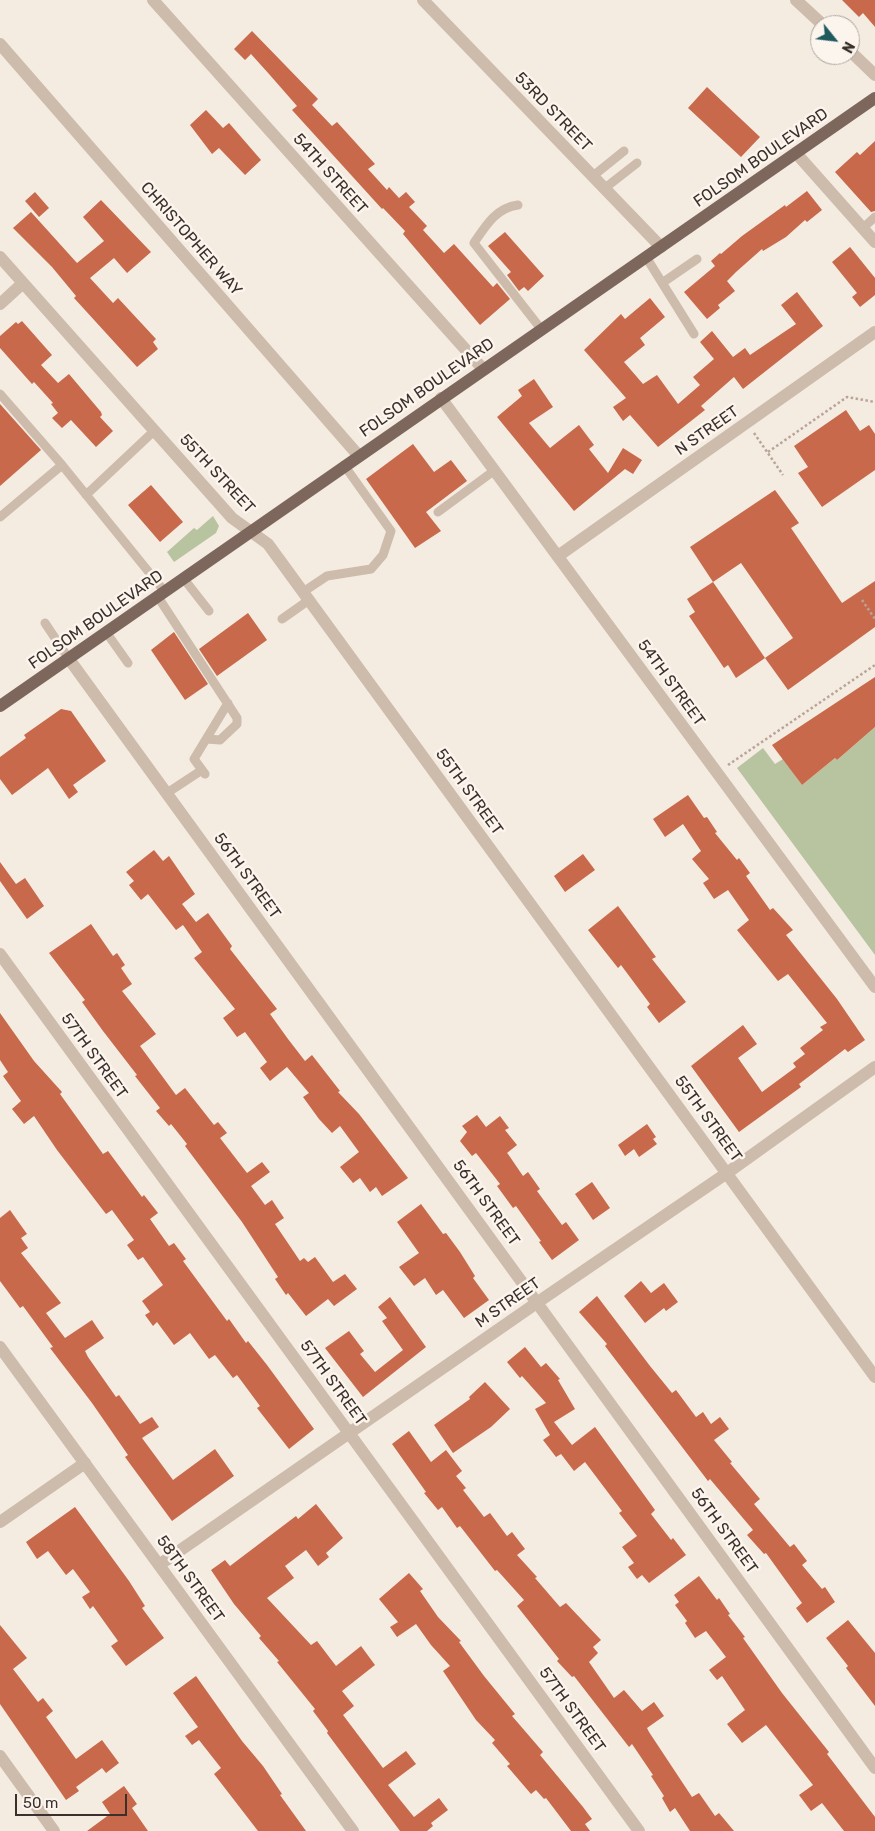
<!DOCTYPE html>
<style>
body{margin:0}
#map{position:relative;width:875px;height:1831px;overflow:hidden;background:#f4ebe1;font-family:Rubik,sans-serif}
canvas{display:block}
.north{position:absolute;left:810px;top:15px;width:50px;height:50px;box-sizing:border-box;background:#fbf5ee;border:1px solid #aea6a0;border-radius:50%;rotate:119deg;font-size:14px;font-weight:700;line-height:20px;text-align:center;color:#3b302b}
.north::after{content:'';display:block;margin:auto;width:18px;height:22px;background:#1f5a5e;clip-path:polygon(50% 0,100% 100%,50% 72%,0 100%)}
.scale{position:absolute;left:15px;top:1794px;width:112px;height:22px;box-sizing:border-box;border:2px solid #3b302b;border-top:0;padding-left:6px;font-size:15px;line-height:18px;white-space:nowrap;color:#3b302b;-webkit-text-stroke:4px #fbf5ee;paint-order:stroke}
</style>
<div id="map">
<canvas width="875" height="1831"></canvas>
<div class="north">N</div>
<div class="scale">50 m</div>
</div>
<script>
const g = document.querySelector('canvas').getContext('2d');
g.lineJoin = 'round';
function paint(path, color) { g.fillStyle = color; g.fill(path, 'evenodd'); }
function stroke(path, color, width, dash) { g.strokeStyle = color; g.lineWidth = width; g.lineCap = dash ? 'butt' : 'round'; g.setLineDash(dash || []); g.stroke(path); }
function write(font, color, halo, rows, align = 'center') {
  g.font = font + ' Rubik,sans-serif'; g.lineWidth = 5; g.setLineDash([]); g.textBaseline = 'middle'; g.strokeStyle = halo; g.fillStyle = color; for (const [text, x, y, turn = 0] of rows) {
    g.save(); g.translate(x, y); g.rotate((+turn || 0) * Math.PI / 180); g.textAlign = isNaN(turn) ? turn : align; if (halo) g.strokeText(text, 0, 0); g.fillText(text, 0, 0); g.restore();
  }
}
const green = new Path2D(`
 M213 516 219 526 216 533 174 562 167 552 194 528 197 530Z
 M875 727V955L737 768 763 748 775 764 783 759 802 785 835 758 837 760Z`);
const building = new Path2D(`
 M842 0H875V27L863 13 859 17Z
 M252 31 318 99 312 105 332 126 337 122 375 164 368 169 387 190 389 187 399 198 406 192 415 202 409 207 427 226 423 230 444 253 454 244 493 287 497 283 510 299 480 325 403 234 405 231 383 208 382 209 292 110 297 106 269 74 251 54 245 60 234 49Z
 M707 87 760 137 741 157 688 108Z
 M206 110 223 128 229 123 261 160 245 175 219 148 212 154 190 125Z
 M875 141V211L871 212 835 172 857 152 860 155Z
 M807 191 822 210 807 222 805 220 786 237 763 251 762 249 736 272 727 281 735 291 718 305 720 308 707 319 684 292 715 266 711 261 720 253 721 254 742 236 785 205 786 207Z
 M35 192 49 208 39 217 25 201Z
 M101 200 151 252 127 273 114 258 90 278 113 303 118 298 156 339 153 342 158 349 137 367 74 298 76 296 52 267 13 228 31 212 77 263 104 241 83 217Z
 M505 232 544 276 528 291 524 287 519 291 507 275 511 272 488 246Z
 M850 247 875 278V295L860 307 852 297 857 293 832 262Z
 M797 292 823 326 743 389 734 377 701 406 705 410 658 447 630 415 623 421 613 407 626 398 584 350 621 314 625 319 650 298 665 317 640 338 645 345 624 362 643 384 657 375 678 404 700 385 693 377 714 359 700 342 712 331 733 357 745 348 750 355 796 324 781 305Z
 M22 321 52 355 41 365 58 383 69 374 101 412 102 415 100 417 113 431 96 447 71 420 62 428 52 418 58 413 51 404 53 403 34 382 32 384 0 348V336L16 322 18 324Z
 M534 379 553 407 529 423 550 448 579 425 594 445 589 449 608 473 623 448 642 460 633 474 625 469 574 511 497 417 522 396 518 390Z
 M0 404 41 450 0 486Z
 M846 410 860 431 869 425 875 434V470L822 507 798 473 808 467 794 446Z
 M413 444 434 472 451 460 467 481 426 512 441 531 415 548 366 479Z
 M151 485 183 522 160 542 128 505Z
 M775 490 799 523 791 528 842 603 875 581V627L788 690 765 658 736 678 728 665 724 668 689 616 695 612 687 599 713 582 690 547ZM741 563 793 638 765 658 713 582Z
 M248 613 267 640 217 676 199 649Z
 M174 632 208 684 185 700 151 650Z
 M875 677V727L837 760 835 758 802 785 772 745Z
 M61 709 71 711 106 761 73 785 78 792 69 799 48 768 12 795 0 779V757L26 738 24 735Z
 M688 795 704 818 707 817 717 832 715 833 737 860 739 858 750 873 746 876 770 910 773 908 793 930 786 935 837 999 865 1040 848 1052 845 1049 799 1084 801 1087 739 1132 691 1066 743 1025 757 1044 738 1058 762 1092 796 1067 793 1063 805 1054 800 1048 823 1030 820 1027 827 1023 788 974 778 981 737 930 749 920 728 890 714 899 703 883 709 879 692 859 701 851 683 824 665 837 653 819Z
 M154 850 163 861 169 856 195 894 182 904 196 922 208 913 232 946 230 949 277 1009 270 1014 288 1039 305 1061 312 1055 340 1091 338 1092 359 1114 408 1178 382 1196 376 1187 370 1192 360 1178 353 1183 340 1167 359 1152 340 1126 332 1133 319 1119 303 1097 309 1093 287 1067 270 1081 260 1068 267 1062 245 1032 237 1037 223 1018 235 1009 194 958 202 952 183 925 176 930 148 894 141 900 129 885 134 881 126 872Z
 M583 854 595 870 565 892 554 876Z
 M0 862 16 884 25 878 44 906 27 919 0 881Z
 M618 906 656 957 652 959 686 1002 659 1023 647 1007 650 1004 621 965 618 968 588 930Z
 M91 924 113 956 117 953 125 965 121 968 132 984 122 991 156 1034 140 1046 176 1095 185 1088 214 1125 218 1122 227 1133 220 1138 247 1173 262 1162 270 1172 251 1186 265 1205 272 1200 284 1218 275 1224 300 1261 304 1258 308 1262 315 1257 333 1282 345 1274 357 1289 334 1306 328 1299 306 1316 288 1293 286 1295 275 1279 278 1277 242 1222 185 1146 187 1144 171 1124 169 1126 156 1111 160 1108 135 1076 137 1075 103 1031 82 1002 85 1000 49 953Z
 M0 1013 34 1061 62 1092 60 1094 103 1154 108 1151 142 1197 144 1195 158 1213 150 1219 169 1246 174 1243 186 1259 183 1261 227 1321 229 1319 246 1343 248 1341 267 1365 314 1429 289 1449 257 1408 260 1406 237 1375 233 1378 215 1355 209 1359 190 1333 174 1345 157 1322 153 1326 145 1315 150 1312 142 1301 163 1285 143 1257 138 1260 127 1245 134 1240 112 1210 106 1214 57 1150 34 1116 24 1124 12 1109 21 1101 3 1076 8 1072 0 1060Z
 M477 1115 486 1127 500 1116 509 1128 505 1130 517 1145 507 1153 508 1154 523 1176 528 1172 540 1189 537 1191 562 1225 566 1222 579 1240 552 1260 539 1242 541 1241 516 1206 513 1208 497 1186 500 1184 476 1153 472 1156 460 1141 467 1132 462 1126Z
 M647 1124 656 1137 653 1139 657 1144 639 1157 634 1149 625 1156 618 1145Z
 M592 1182 610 1208 593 1220 575 1194Z
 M421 1204 443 1234 446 1233 460 1252 475 1276 473 1278 489 1300 464 1318 443 1290 436 1295 425 1278 414 1286 399 1267 419 1253 397 1222Z
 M10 1210 27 1234 21 1238 28 1248 21 1253 61 1303 46 1313 65 1338 92 1320 104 1338 85 1351 88 1357 116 1397 119 1395 140 1424 152 1417 159 1427 142 1438 173 1480 215 1449 234 1476 172 1521 125 1457 128 1455 92 1403 50 1348 53 1347 23 1306 20 1308 0 1281V1218Z
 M641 1281 651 1293 664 1283 678 1302 666 1311 664 1308 645 1323 624 1296Z
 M597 1296 650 1366 672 1393 676 1390 696 1417 703 1412 711 1424 720 1417 729 1429 714 1440 732 1462 730 1463 760 1499 754 1504 790 1547 794 1544 807 1561 802 1565 822 1589 825 1587 835 1602 807 1623 796 1608 802 1603 766 1553 764 1554 747 1535 753 1530 710 1479 708 1481 605 1346 607 1344 579 1312Z
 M390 1297 426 1347 363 1397 325 1348 349 1331 364 1351 360 1354 375 1372 403 1350 382 1321 387 1318 378 1307Z
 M525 1347 541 1367 546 1363 560 1379 558 1380 575 1409 554 1422 572 1445 595 1427 655 1510 651 1514 671 1540 673 1538 686 1555 649 1583 642 1575 637 1579 628 1567 634 1563 622 1547 637 1536 619 1513 622 1511 585 1462 574 1471 561 1454 556 1457 543 1440 550 1435 535 1409 546 1403 522 1376 520 1378 507 1362Z
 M485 1382 510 1409 491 1427 453 1453 434 1425 470 1399 469 1397Z
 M409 1431 431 1462 446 1450 462 1471 456 1476 466 1488 463 1490 484 1517 490 1513 507 1536 512 1532 525 1549 517 1555 537 1577 535 1578 560 1607 566 1603 601 1640 593 1647 598 1653 589 1662 614 1698 624 1690 642 1711 654 1702 664 1716 647 1728 649 1732 692 1797 699 1793 715 1816 719 1813 734 1831H690L675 1808 670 1812 662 1798 664 1796 651 1776 653 1775 632 1744 629 1747 574 1676 572 1677 557 1661 559 1659 517 1606 524 1600 497 1570 495 1571 460 1526 457 1528 442 1507 438 1510 424 1493 426 1492 392 1444Z
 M316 1504 343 1538 326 1553 329 1557 318 1566 306 1550 285 1566 294 1578 267 1598 311 1645 317 1641 336 1666 361 1646 375 1665 342 1691 354 1706 343 1715 383 1768 406 1751 416 1764 388 1785 414 1817 439 1798 448 1810 431 1823 433 1826 427 1831H400L327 1733 328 1731 313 1711 315 1709 277 1662 279 1661 259 1638 261 1636 234 1604 211 1570 225 1560 230 1566 296 1516 298 1519Z
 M75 1507 129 1581 145 1606 142 1608 164 1638 126 1666 111 1646 118 1641 93 1606 90 1609 82 1597 90 1592 73 1569 66 1575 48 1551 37 1559 26 1542Z
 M409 1573 423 1589 420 1591 438 1617 461 1641 459 1642 484 1676 515 1714 512 1716 543 1752 540 1755 583 1807 592 1819 585 1824 590 1831H571L546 1798 544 1799 536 1790 531 1794 507 1766 510 1764 492 1743 495 1740 476 1720 443 1671 450 1666 431 1645 416 1624 397 1637 390 1627 398 1622 379 1599Z
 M699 1576 717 1600 719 1598 730 1614 728 1615 745 1637 743 1638 782 1693 829 1752 827 1754 875 1817V1831H844L822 1803 811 1811 799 1795 813 1785 766 1725 742 1743 727 1724 745 1710 722 1676 717 1680 709 1670 726 1657 706 1631 695 1638 685 1623 687 1621 675 1605 679 1602 674 1595Z
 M848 1620 875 1653V1706L846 1668 848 1666 826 1638Z
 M0 1625 27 1658 13 1669 38 1702 43 1698 53 1711 46 1717 76 1759 102 1740 119 1763 106 1773 102 1768 76 1787 79 1791 66 1800 0 1704Z
 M196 1676 242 1741 263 1766 282 1794 280 1795 306 1831H258L214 1774 221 1768 199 1740 192 1745 185 1736 198 1727 173 1693Z
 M124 1786 137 1804 132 1808 148 1831H87L110 1814 102 1802Z`);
const path = new Path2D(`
 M754 433 783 475
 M768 452 847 397 875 402
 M862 600 875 619
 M728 765 875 665`);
const service = new Path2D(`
 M593 176 624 151
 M605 188 637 163
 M518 205C496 208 486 225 474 243L541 329
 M863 228 875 217
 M646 257 694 334
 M662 283 697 259
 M0 394 62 465 165 592
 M86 495 154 431
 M438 512 495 470
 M0 517 62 465
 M184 579 209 611
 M303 592 327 576 371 569 383 555 391 531 344 465
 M158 597 237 718V724L220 740 207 739
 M282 619 309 600
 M45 623 69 659
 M106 632 128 663
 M205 774 194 759 228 703
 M167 793 202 770`);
const minor = new Path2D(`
 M153 0 483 369
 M423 0 661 247
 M796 0 823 25
 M0 44 358 455
 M850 51 875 75
 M796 153 875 242
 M0 257 232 518 268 544 875 1377
 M0 304 23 283
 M441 398 875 987
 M558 556 875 332
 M0 954 639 1831
 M0 1347 353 1831
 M0 1522 85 1463
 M159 1565 538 1302
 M0 1756 54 1831`);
const tertiary = new Path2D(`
 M69 659 875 1768
 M538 1302 727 1173 875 1067`);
const primary = new Path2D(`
 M0 706 875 98`);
const streetNames = [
 ["53RD STREET",553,112,46],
 ["FOLSOM BOULEVARD",761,158,-35],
 ["54TH STREET",330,174,48],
 ["CHRISTOPHER WAY",191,239,49],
 ["FOLSOM BOULEVARD",427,388,-35],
 ["N STREET",707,431,-35],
 ["55TH STREET",217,474,47],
 ["FOLSOM BOULEVARD",96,620,-35],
 ["54TH STREET",671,683,54],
 ["55TH STREET",469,792,54],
 ["56TH STREET",247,876,54],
 ["57TH STREET",94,1056,54],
 ["55TH STREET",708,1119,54],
 ["56TH STREET",486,1203,54],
 ["M STREET",508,1303,-35],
 ["57TH STREET",333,1383,54],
 ["56TH STREET",724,1531,54],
 ["58TH STREET",190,1579,54],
 ["57TH STREET",572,1710,54]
];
paint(green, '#b8c4a0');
paint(building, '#c8694b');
stroke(path, '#b9a596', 2.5, [2.5, 2.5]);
stroke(service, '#cdbbac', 9);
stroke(minor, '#cdbbac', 12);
stroke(tertiary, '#cdbbac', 12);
stroke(primary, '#7d675c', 12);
write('16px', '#3b302b', '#fbf5ee', streetNames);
</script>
